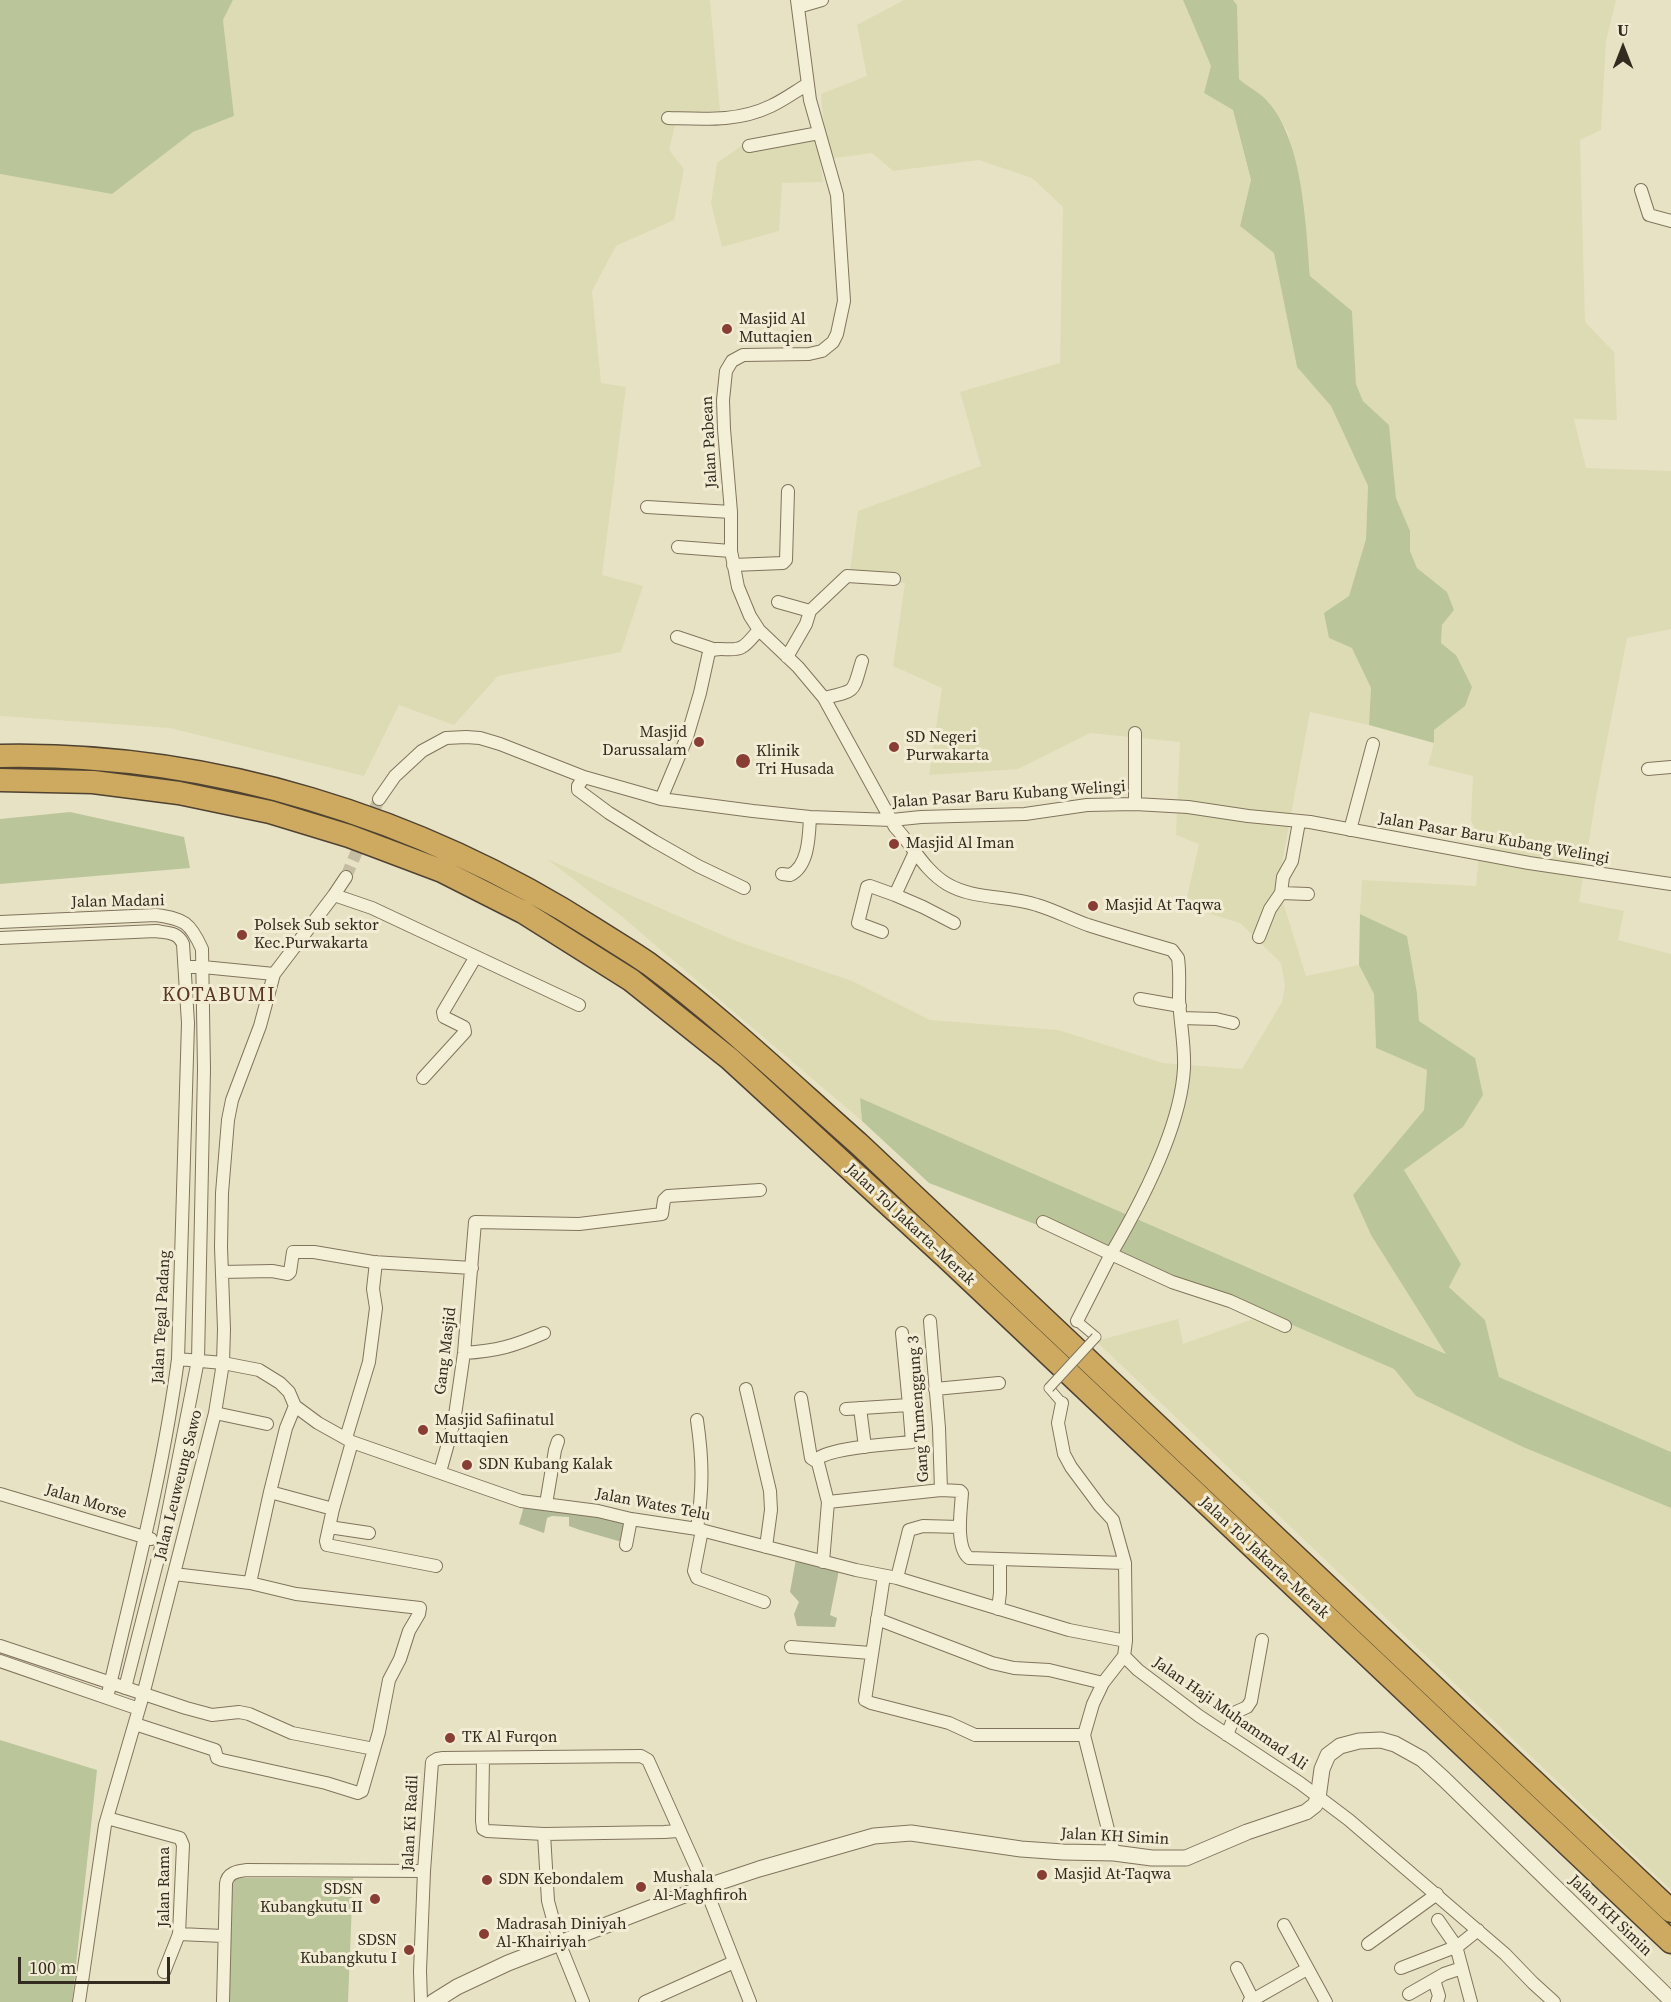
<!DOCTYPE html>
<meta charset="utf-8">
<style>
body{margin:0}
#map{position:relative;width:1671px;height:2002px;overflow:hidden;background:#e8e2c5;font-family:"Source Serif 4",serif}
canvas{display:block}
.north{position:absolute;left:1593px;top:18px;width:60px;height:60px;-webkit-text-stroke:4px #f1ecd3;paint-order:stroke;rotate:0deg;font-size:16px;font-weight:700;line-height:24px;text-align:center;color:#332b1f}
.north::after{content:'';display:block;margin:auto;width:21px;height:27px;background:#332b1f;clip-path:polygon(50% 0,100% 100%,50% 72%,0 100%)}
.scale{position:absolute;left:18px;top:1957px;width:152px;height:27px;box-sizing:border-box;border:3px solid #332b1f;border-top:0;padding-left:8px;font-size:18px;line-height:21px;white-space:nowrap;color:#332b1f;-webkit-text-stroke:4px #f1ecd3;paint-order:stroke}
</style>
<div id="map">
<canvas width="1671" height="2002"></canvas>
<div class="north">U</div>
<div class="scale">100 m</div>
</div>
<script>
const g = document.querySelector('canvas').getContext('2d');
g.lineJoin = 'round';
function paint(path, color) { g.fillStyle = color; g.fill(path, 'evenodd'); }
function stroke(path, color, width, dash) { g.strokeStyle = color; g.lineWidth = width; g.lineCap = dash ? 'butt' : 'round'; g.setLineDash(dash || []); g.stroke(path); }
function write(font, color, halo, rows, align = 'center') {
  g.font = font + ' "Source Serif 4",serif'; g.lineWidth = 6; g.setLineDash([]); g.textBaseline = 'middle'; g.strokeStyle = halo; g.fillStyle = color; for (const [text, x, y, turn = 0] of rows) {
    g.save(); g.translate(x, y); g.rotate((+turn || 0) * Math.PI / 180); g.textAlign = isNaN(turn) ? turn : align; if (halo) g.strokeText(text, 0, 0); g.fillText(text, 0, 0); g.restore();
  }
}
const farmland = new Path2D(`
 M233 0H710L720 111 678 113 669 150 684 169 674 220 616 246 592 291 601 383 626 387 602 575 643 586 621 652 498 676 454 725 399 705 364 776 170 728 0 716V174L112 194 193 132 234 116 223 20Z
 M904 0H1183L1211 66 1204 93 1233 110 1251 181 1240 226 1274 253 1297 367 1331 406 1368 486 1366 539 1349 596 1329 638 1352 647 1371 688 1369 725 1310 712 1283 858 1277 883 1306 976 1359 965 1374 994 1376 1048 1427 1070 1424 1110 1353 1195 1371 1235 1447 1354 860 1098 862 1121 620 915 547 859 736 941 852 981 930 1020 1058 1030 1163 1063 1242 1069 1282 1002 1285 986 1281 963 1240 923 1185 906 1199 844 1176 835 1180 742 1090 733 1018 769 929 775 942 688 893 666 905 583 849 578 858 511 981 466 960 392 1060 363 1063 207 1032 178 979 160 893 171 872 153 820 160 823 182 782 183 779 231 722 247 711 203 717 163 744 144 824 128 821 94 867 76 857 25Z
 M1233 0H1616L1606 41 1601 130 1580 140 1585 322 1614 352 1617 420 1574 419 1586 468 1671 471V629L1627 638 1596 797 1579 902 1624 911 1618 940 1671 954V1452L1499 1377 1485 1320 1449 1286 1461 1264 1404 1170 1463 1127 1475 1058 1419 1021 1417 993 1407 936 1360 914 1362 880 1476 886 1480 841 1471 820 1473 776 1428 765 1434 743V730L1465 706 1456 655 1441 643 1442 625 1454 610 1447 592 1417 568 1410 551V531L1396 498 1389 425 1363 401 1356 384 1352 311 1310 276 1304 204 1288 132 1268 102 1239 79 1237 5Z
 M1267 1314 1394 1369 1416 1396 1523 1447 1671 1508V1890L1096 1341 1178 1319 1183 1344Z`);
const green = new Path2D(`
 M0 0H233L223 20 234 116 193 132 112 194 0 174Z
 M1183 0H1233L1237 5 1239 79C1248 87 1261 93 1268 102 1303 141 1306 225 1310 276L1352 311 1356 384 1363 401 1389 425 1396 498 1410 531V551L1417 568 1447 592 1454 610 1442 625 1441 643 1456 655 1472 687 1465 706 1434 730V743L1369 725 1371 688 1352 648 1329 638 1324 613 1349 596 1366 539 1368 486 1331 406 1297 367 1274 253 1240 226 1251 180 1233 110 1204 93 1211 66Z
 M70 812 184 837 190 868 0 884V819Z
 M1360 914 1407 936 1417 993 1419 1021 1475 1058 1483 1095 1463 1127 1404 1170 1461 1264 1449 1287 1485 1320 1499 1377 1671 1452V1508L1523 1447 1416 1396 1394 1369 1267 1314 929 1183 862 1121 860 1098 1446 1354 1371 1235 1353 1195 1424 1110 1427 1070 1376 1048 1374 994 1359 965Z
 M0 1740 97 1770 72 2002H0Z
 M232 1878H353L348 2002H223Z`);
const cemetery = new Path2D(`
 M524 1506 628 1521 622 1542 580 1530 569 1526V1517L552 1516 547 1518 544 1533 519 1524Z
 M796 1559 839 1570 830 1615 837 1618 835 1627 797 1626 794 1614 799 1602 790 1592Z`);
const minorTunnel = new Path2D(`
 M346 877 379 799`);
const pedestrian = new Path2D(`
 M1077 1321 1096 1337
 M1049 1388 1062 1403`);
const minor = new Path2D(`
 M797 0 810 100 837 195 844 301 837 334 833 342 822 351 809 354 743 355 732 361 726 371 723 400 724 429 731 512V551L738 587 750 616 759 630 798 667 824 698 895 827C913 846 924 870 947 884 974 900 1008 895 1037 905 1054 910 1071 919 1088 925 1116 934 1144 942 1172 950L1178 958C1180 972 1179 986 1179 999 1180 1022 1185 1045 1184 1068 1181 1128 1141 1203 1111 1254L1043 1222
 M798 7 822 0
 M668 118C704 119 738 122 771 106 784 100 796 91 808 84
 M749 146 819 133
 M1641 190 1649 215 1671 221
 M647 507 731 512
 M678 547 731 551
 M733 565 783 563 786 560 788 491
 M778 602 810 611 806 624 787 657
 M810 611 847 576 894 579
 M677 637 713 649
 M824 698C858 690 852 693 862 661
 M1135 733V804
 M1648 769 1671 767
 M584 777 578 786V790L609 813 654 841 698 866 744 888
 M379 799 395 776 422 751 446 738 466 737 480 738 500 744 584 777 644 794 661 799 753 811 810 817 892 820 921 817 1025 814 1087 805 1135 804 1188 807 1248 816 1310 822 1529 863 1671 884
 M661 799 687 737 700 693 709 652C718 645 732 653 742 647 748 644 754 635 759 630
 M1299 822 1292 861 1283 877 1281 893 1308 894
 M1350 830 1373 744
 M782 874 790 875C809 866 809 835 810 817
 M334 895 372 908 579 1005
 M895 895 923 907 954 923
 M0 922 156 915C184 919 190 922 202 949L204 1069 198 1360 162 1543 125 1688
 M882 932 858 923 867 887 870 886 895 895 915 852
 M1259 937 1270 909 1281 893
 M0 938 156 931C168 933 178 932 183 944L188 1023 178 1359C163 1474 133 1585 107 1698
 M185 967H203L274 974
 M1140 999 1180 1006
 M1181 1018 1216 1019 1233 1023
 M423 1078 465 1032 464 1027 444 1017 443 1012 475 958
 M222 1272 272 1271 288 1274 290 1272 293 1252H314L373 1262 472 1268
 M930 1321 939 1428 941 1490
 M1077 1321 1111 1254 1172 1282 1230 1301 1285 1326
 M902 1333 909 1405
 M464 1353C497 1351 514 1346 544 1333
 M178 1359 223 1363 259 1370 280 1383 289 1392 295 1406 318 1423 352 1442 521 1501 598 1511 631 1519 697 1529 856 1570 897 1578 1069 1630 1126 1641
 M746 1389 770 1491 771 1510 766 1547
 M935 1389 999 1383
 M801 1398 811 1458 817 1462
 M1062 1403 1058 1423 1064 1454 1071 1467 1100 1506 1113 1520 1125 1563 1126 1641 1124 1656 1103 1683 1093 1704 1084 1735 1114 1853
 M295 1406 286 1428 270 1492 333 1509 326 1541 327 1545 436 1566
 M860 1408 865 1447
 M215 1413 267 1424
 M697 1420C703 1461 703 1488 697 1529
 M346 1438 369 1362 376 1308 373 1289 376 1262
 M440 1472 454 1422 464 1353 475 1222 579 1224 662 1214 664 1200 668 1196 760 1190
 M0 1494 151 1539
 M828 1502 941 1490 960 1491 962 1493C961 1510 955 1547 969 1558L1125 1563
 M546 1504 555 1450 558 1441
 M333 1509 352 1442
 M329 1527 369 1533
 M702 1530 694 1571 697 1578 764 1602
 M626 1545 631 1519
 M823 1562 828 1502 817 1459C832 1447 891 1444 912 1442L909 1405 846 1409
 M174 1574 250 1583 270 1492
 M884 1576 865 1700 871 1703 949 1723 975 1735H1084
 M897 1578 909 1530 923 1526 960 1527
 M998 1609 1000 1593V1559
 M877 1619 992 1663 1014 1668 1049 1670 1103 1683
 M0 1646 186 1708 212 1715 239 1712 249 1714 292 1733 374 1749
 M791 1647 871 1653
 M1124 1656 1138 1670 1199 1716 1300 1783 1349 1820 1505 1954 1533 1983 1554 2002
 M0 1661 139 1709
 M135 1724 215 1750 217 1758 222 1760 326 1783 358 1793 362 1791 379 1732 389 1680 400 1659 409 1631 419 1614 420 1608 296 1594 250 1583
 M1227 1735 1236 1712 1247 1707 1251 1701 1262 1640
 M483 1759 482 1821 483 1829 487 1831 544 1834 664 1832 678 1831
 M107 1818 180 1838 183 1845 179 1934 164 1972
 M544 1834 548 1901 560 1945 583 2002
 M1438 1920 1456 1946 1471 2002
 M1284 1925 1326 2002
 M179 1934 223 1936
 M1368 1944 1437 1894
 M1237 1968 1253 2000
 M1401 1968 1458 1946 1478 1930
 M1434 1980 1439 1996 1437 2002
 M1409 1994 1444 1974 1462 1968
 M79 2002 105 1825 143 1695 215 1413 223 1363 224 1329 221 1247 222 1193 228 1120 232 1100 260 1026 274 974 334 895 346 877
 M223 2002 226 1884C227 1873 237 1871 247 1870L424 1871
 M421 2002 420 1971 424 1871 432 1762 437 1759 443 1758 641 1756 648 1760 705 1887 750 2002
 M645 2002 734 1962
 M1249 2002 1307 1969`);
const tertiary = new Path2D(`
 M433 2002 457 1987 508 1963 705 1887 759 1869 874 1836 911 1833 1021 1849 1063 1852 1114 1853 1152 1858H1186L1247 1832 1306 1812 1315 1805 1318 1798 1322 1769 1328 1755 1340 1746 1359 1741 1381 1740 1395 1744 1422 1759 1444 1779 1671 2000`);
const motorway = new Path2D(`
 M0 756C210 752 420 817 596 930 613 941 632 952 649 964 723 1019 791 1084 860 1145L1671 1911
 M0 780 93 782 179 793 270 812 349 836 442 871 523 912 631 980 730 1059 948 1259 1671 1942`);
const pedestrianBridge = new Path2D(`
 M1049 1388 1096 1337`);
const markers = [
 [727,329,6,"#883e35"],
 [699,742,6,"#883e35"],
 [894,747,6,"#883e35"],
 [743,761,8,"#883e35"],
 [894,844,6,"#883e35"],
 [1093,906,6,"#883e35"],
 [242,935,6,"#883e35"],
 [423,1430,6,"#883e35"],
 [467,1465,6,"#883e35"],
 [450,1738,6,"#883e35"],
 [1042,1875,6,"#883e35"],
 [487,1880,6,"#883e35"],
 [641,1887,6,"#883e35"],
 [375,1899,6,"#883e35"],
 [484,1934,6,"#883e35"],
 [409,1950,6,"#883e35"]
];
const poiNames = [
 ["Masjid Al",739,320],
 ["Muttaqien",739,338],
 ["Masjid",687,733,"right"],
 ["Darussalam",687,751,"right"],
 ["SD Negeri",906,738],
 ["Purwakarta",906,756],
 ["Klinik",756,752],
 ["Tri Husada",756,770],
 ["Masjid Al Iman",906,844],
 ["Masjid At Taqwa",1105,906],
 ["Polsek Sub sektor",254,926],
 ["Kec.Purwakarta",254,944],
 ["Masjid Safiinatul",435,1421],
 ["Muttaqien",435,1439],
 ["SDN Kubang Kalak",479,1465],
 ["TK Al Furqon",462,1738],
 ["Masjid At-Taqwa",1054,1875],
 ["Mushala",653,1878],
 ["Al-Maghfiroh",653,1896],
 ["SDN Kebondalem",499,1880],
 ["SDSN",363,1890,"right"],
 ["Kubangkutu II",363,1908,"right"],
 ["Madrasah Diniyah",496,1925],
 ["Al-Khairiyah",496,1943],
 ["SDSN",397,1941,"right"],
 ["Kubangkutu I",397,1959,"right"]
];
const streetNames = [
 ["Jalan Pabean",710,442,-93],
 ["Jalan Pasar Baru Kubang Welingi",1009,795,-4],
 ["Jalan Pasar Baru Kubang Welingi",1494,839,10],
 ["Jalan Madani",118,902,-1],
 ["Jalan Tol Jakarta–Merak",910,1225,43],
 ["Jalan Tegal Padang",162,1317,-87],
 ["Gang Masjid",446,1351,-83],
 ["Gang Tumenggung 3",919,1409,-94],
 ["Jalan Leuweung Sawo",179,1485,-76],
 ["Jalan Morse",86,1502,17],
 ["Jalan Wates Telu",653,1505,11],
 ["Jalan Tol Jakarta–Merak",1264,1558,43],
 ["Jalan Haji Muhammad Ali",1230,1714,35],
 ["Jalan Ki Radil",411,1823,-87],
 ["Jalan KH Simin",1115,1837,3],
 ["Jalan Rama",165,1887,-90],
 ["Jalan KH Simin",1610,1916,44]
];
const quarterNames = [
 ["KOTABUMI",219,996]
];
paint(farmland, '#dddbb3');
paint(green, '#bbc59a');
paint(cemetery, '#b2ba98');
stroke(minorTunnel, '#c4bda4', 12, [12, 6]);
stroke(pedestrian, '#81745d', 11);
stroke(minor, '#81745d', 14);
stroke(tertiary, '#81745d', 17);
stroke(motorway, '#4f4231', 25);
stroke(pedestrian, '#f4efd7', 9);
stroke(minor, '#f4efd7', 12);
stroke(tertiary, '#f4efd7', 15);
stroke(motorway, '#cdaa60', 22);
stroke(pedestrianBridge, '#81745d', 11, []);
stroke(pedestrianBridge, '#f4efd7', 9);
for (const [x, y, r, color] of markers) { const dot = new Path2D(); dot.arc(x, y, r, 0, 2 * Math.PI); g.fillStyle = color; g.fill(dot); stroke(dot, '#f1ecd3', 2); }
write('16px', '#332b1f', '#f1ecd3', poiNames, 'left');
write('16px', '#332b1f', '#f1ecd3', streetNames);
g.letterSpacing = '1.5px';
write('20px', '#5a3624', '#f1ecd3', quarterNames);
g.letterSpacing = '0px';
</script>
